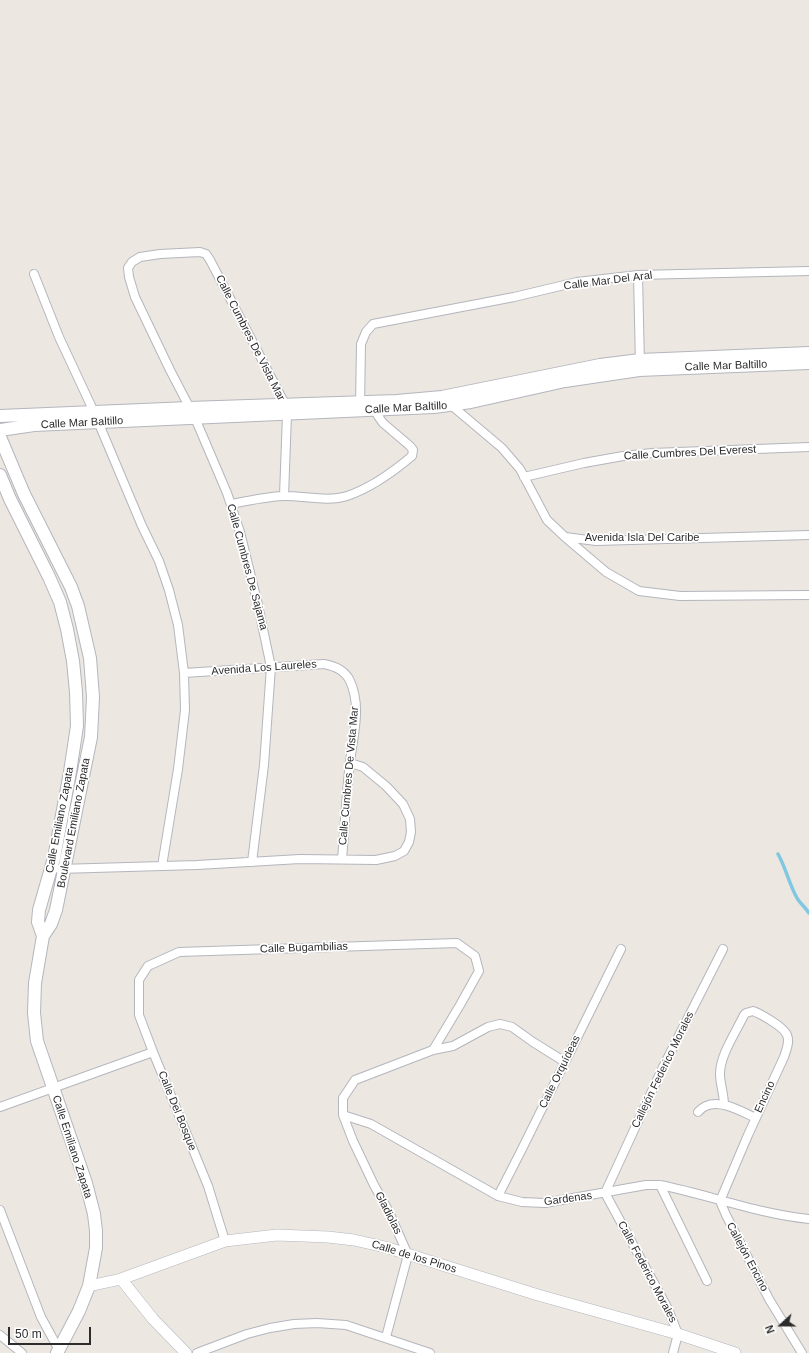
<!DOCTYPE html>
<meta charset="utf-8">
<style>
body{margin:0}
#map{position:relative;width:809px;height:1353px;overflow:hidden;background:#ece7e0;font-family:Arial,sans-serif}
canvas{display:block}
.north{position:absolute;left:761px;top:1305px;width:40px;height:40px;-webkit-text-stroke:3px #fff;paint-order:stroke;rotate:249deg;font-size:11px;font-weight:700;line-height:16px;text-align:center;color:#2c2c2c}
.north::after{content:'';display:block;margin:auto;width:14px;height:18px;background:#2c2c2c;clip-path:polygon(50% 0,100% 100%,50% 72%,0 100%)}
.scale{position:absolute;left:8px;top:1327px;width:83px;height:18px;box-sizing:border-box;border:2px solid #2c2c2c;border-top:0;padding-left:5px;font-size:12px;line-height:14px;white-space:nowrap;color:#2c2c2c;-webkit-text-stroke:3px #fff;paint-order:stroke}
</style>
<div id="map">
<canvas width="809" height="1353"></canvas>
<div class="north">N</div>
<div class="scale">50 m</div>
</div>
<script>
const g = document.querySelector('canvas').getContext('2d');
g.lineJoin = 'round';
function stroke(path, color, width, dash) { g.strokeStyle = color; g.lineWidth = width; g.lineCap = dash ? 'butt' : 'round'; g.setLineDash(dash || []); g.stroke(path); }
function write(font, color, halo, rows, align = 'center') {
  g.font = font + ' Arial,sans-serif'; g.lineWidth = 3.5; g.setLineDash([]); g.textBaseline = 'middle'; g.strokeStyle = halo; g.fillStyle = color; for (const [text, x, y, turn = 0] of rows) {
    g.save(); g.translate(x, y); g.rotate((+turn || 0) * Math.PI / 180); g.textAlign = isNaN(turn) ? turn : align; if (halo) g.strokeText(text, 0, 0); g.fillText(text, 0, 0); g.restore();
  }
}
const stream = new Path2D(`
 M778 854C786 868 789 884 797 898 799 902 805 907 809 913`);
const minor = new Path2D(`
 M34 274 59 337 94 412 142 526 159 561 169 590 178 625 184 673 185 710 178 769 162 866
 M638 275 640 365
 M450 403 451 405 502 448 520 469 547 520 565 537 596 541 809 535
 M360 407 361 344 366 332 373 324 514 297 577 282 638 275 809 271
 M524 477 584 463 623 456 652 453 809 447
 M231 504C248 501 268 496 286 496 305 496 328 502 347 496 371 488 393 472 412 456L413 450 410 446 383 423 378 416 374 406
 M566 538 606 572 639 591 680 596 809 595
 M184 673 324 664C335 666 345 670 350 681 362 707 353 736 350 762 346 795 345 827 342 859
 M252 862 264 765 271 667 258 605 240 532 227 493 195 418 170 370 135 297 129 277 128 268 132 262 140 257 160 254 200 252 206 254 210 260 285 404 287 414 284 496
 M59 869 197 865 300 859 376 860 395 856 404 851 409 842 411 832 410 819 403 804 386 786 363 767 350 763
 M433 1050 453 1046 488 1027 500 1024 512 1027 533 1042 565 1062
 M724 1105C724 1094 720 1084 720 1074 720 1055 736 1032 744 1015L746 1013 753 1011C761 1014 784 1027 787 1035 790 1042 786 1051 784 1057L748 1135 720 1201 726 1215 769 1299 802 1353
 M0 1107 153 1052
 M698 1112C700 1110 703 1107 706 1106 721 1099 742 1112 756 1118
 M343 1115 371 1124 498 1196 522 1202 545 1203 646 1185H660C710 1195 758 1214 809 1219
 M660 1185 707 1281
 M498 1196 521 1151 621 949
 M0 1210 41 1317 59 1350
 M225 1241 208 1186 153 1052 139 1015V980L148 966 179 952 457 943 475 956 479 971 460 1005 433 1050 355 1080 343 1098V1115L353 1141 374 1185 389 1212 408 1255 386 1337
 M0 1335 22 1353
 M197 1353 247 1334 270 1328 294 1324 317 1323 346 1325 430 1353
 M673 1353 678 1334 668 1309 605 1193 663 1067 723 949`);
const tertiary = new Path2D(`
 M121 1279 153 1319 186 1353
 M89 1286 121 1279 225 1241 277 1235 328 1237 354 1240 385 1247 538 1295 678 1334 735 1353`);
const secondary = new Path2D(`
 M0 416 189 408 397 401 442 397 600 365 640 360 809 353
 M0 430 34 425 434 407 471 402 565 381 639 370 809 363
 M0 437 24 494 71 587 78 606 90 658 93 697 91 737 56 910 51 924 43 936
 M0 475 10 499 49 577 60 602 67 629 73 661 76 692 77 726 70 772 54 858 39 910 38 922 43 936 35 983 34 1013 37 1041 86 1183 94 1214 96 1231V1248L89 1286 79 1311 57 1353`);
const streetNames = [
 ["Calle Mar Del Aral",608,281,-7],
 ["Calle Cumbres De Vista Mar",250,338,63],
 ["Calle Mar Baltillo",726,366,-2],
 ["Calle Mar Baltillo",406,408,-3],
 ["Calle Mar Baltillo",82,423,-3],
 ["Calle Cumbres Del Everest",690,453,-3],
 ["Avenida Isla Del Caribe",642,538],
 ["Calle Cumbres De Sajama",247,567,75],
 ["Avenida Los Laureles",264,668,-4],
 ["Calle Cumbres De Vista Mar",349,776,-85],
 ["Calle Emiliano Zapata",60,820,-79],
 ["Boulevard Emiliano Zapata",74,823,-79],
 ["Calle Bugambilias",304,948,-2],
 ["Callejón Federico Morales",663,1070,-64],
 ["Calle Orquídeas",560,1072,-64],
 ["Encino",765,1097,-65],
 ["Calle Del Bosque",177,1111,68],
 ["Calle Emiliano Zapata",72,1147,72],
 ["Gardenas",568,1199,-8],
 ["Gladiolas",388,1213,63],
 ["Calle de los Pinos",414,1257,17],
 ["Callejón Encino",747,1257,62],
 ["Calle Federico Morales",647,1272,62]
];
stroke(stream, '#80c7e1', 3.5);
stroke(minor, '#b4b6be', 10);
stroke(tertiary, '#b4b6be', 12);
stroke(secondary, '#b4b6be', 14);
stroke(minor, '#fff', 8);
stroke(tertiary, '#fff', 11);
stroke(secondary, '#fff', 12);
write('11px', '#2c2c2c', '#fff', streetNames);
</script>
